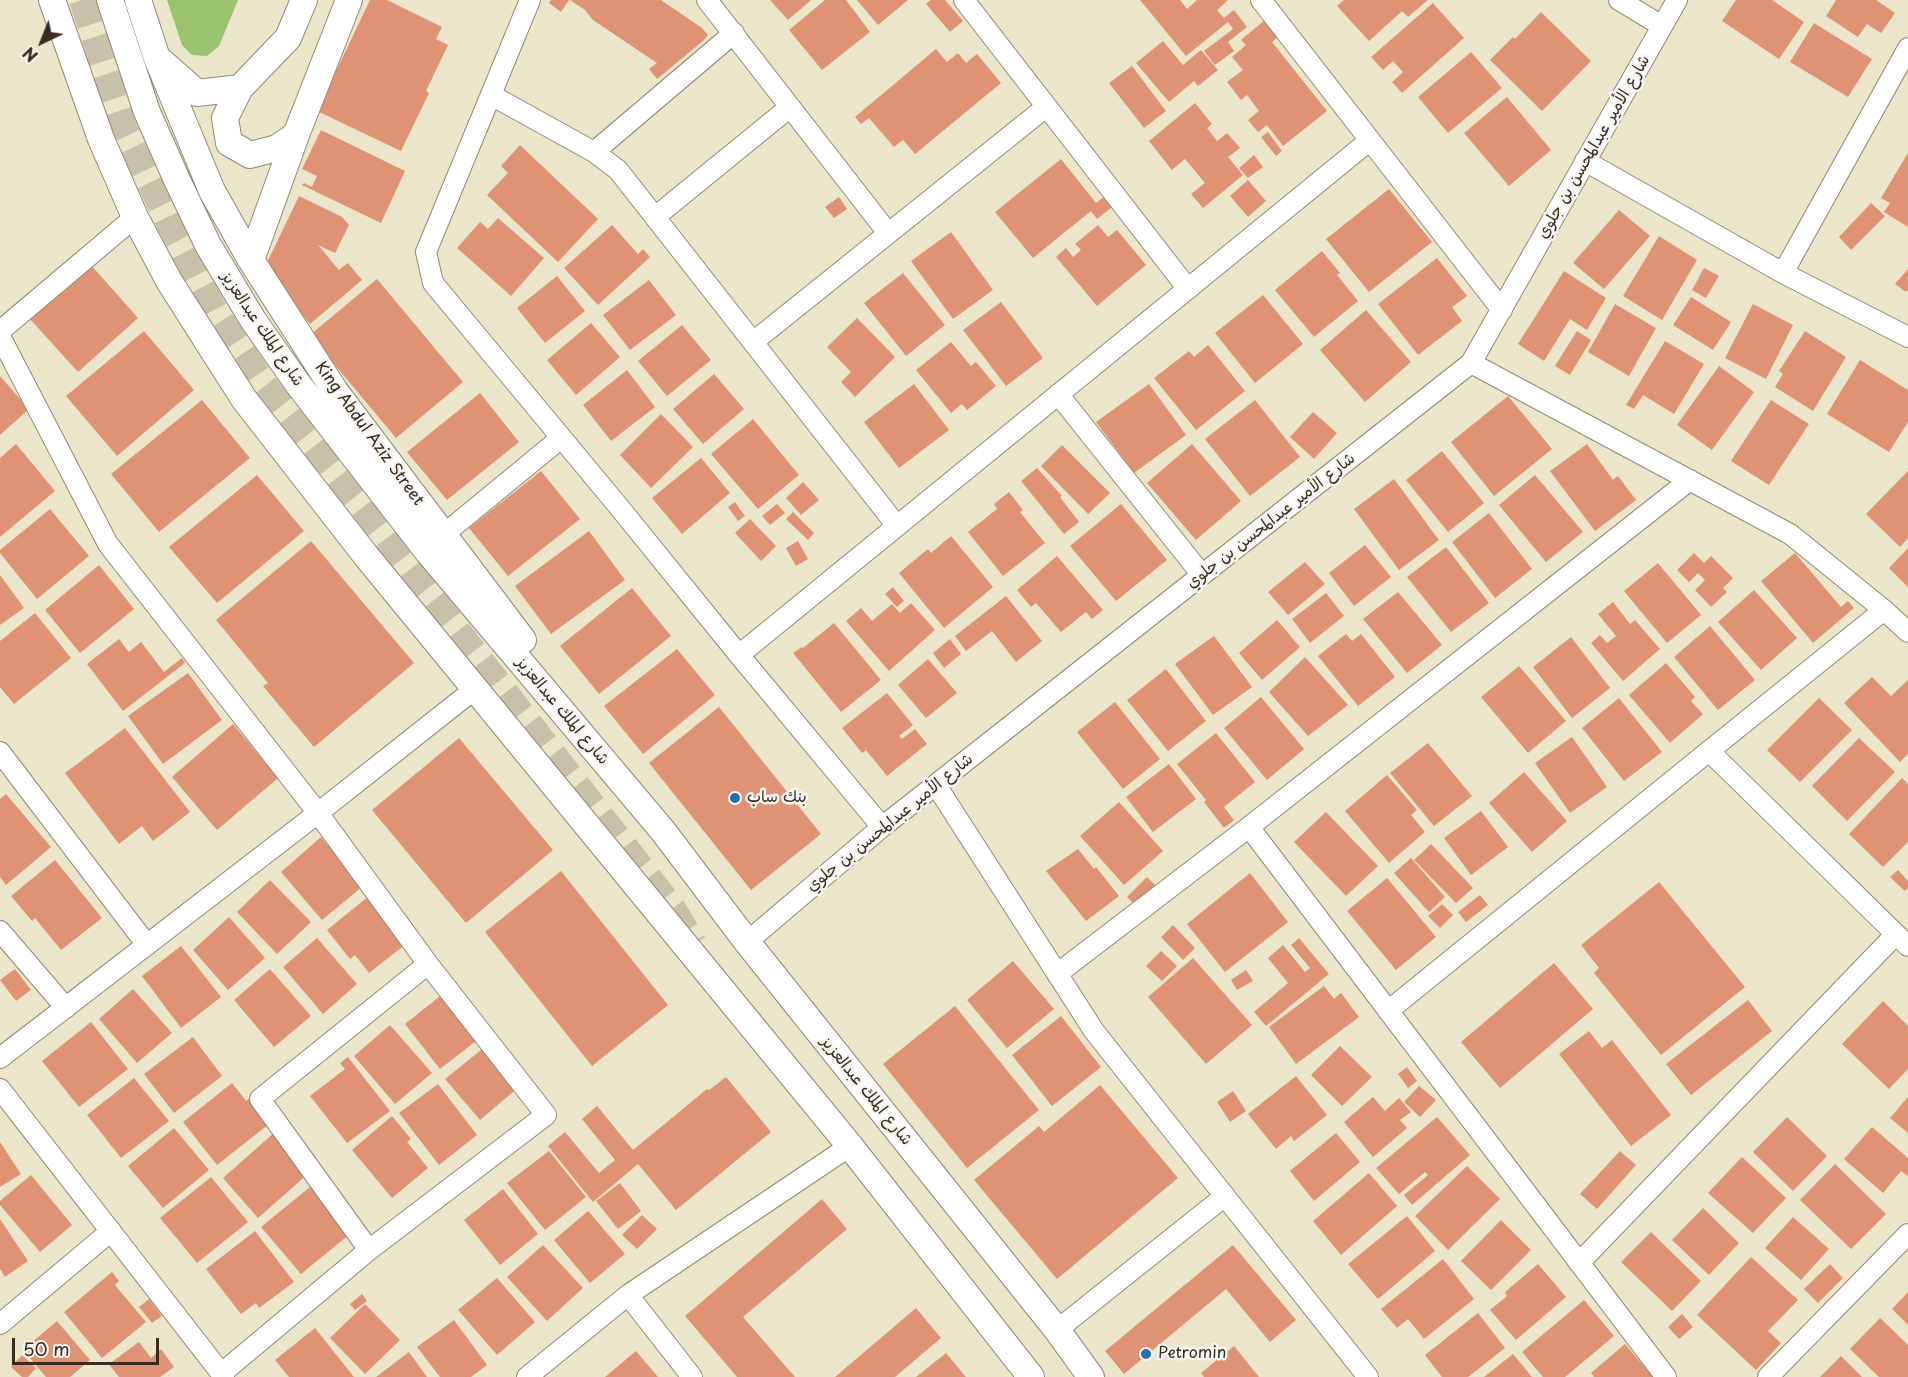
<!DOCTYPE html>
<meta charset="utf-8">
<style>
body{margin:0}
#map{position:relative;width:1908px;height:1377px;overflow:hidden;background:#ebe6ca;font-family:"Playpen Sans",sans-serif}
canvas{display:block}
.north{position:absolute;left:12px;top:12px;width:60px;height:60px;-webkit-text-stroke:4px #f6f6f2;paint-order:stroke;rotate:223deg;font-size:16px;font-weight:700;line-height:24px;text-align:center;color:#3b2a1e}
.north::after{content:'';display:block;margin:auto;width:21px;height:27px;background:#3b2a1e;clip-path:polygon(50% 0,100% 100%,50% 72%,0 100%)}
.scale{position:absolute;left:12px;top:1338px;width:147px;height:27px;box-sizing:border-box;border:3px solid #3b2a1e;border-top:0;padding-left:8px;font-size:18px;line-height:21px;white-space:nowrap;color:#3b2a1e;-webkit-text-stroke:4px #f6f6f2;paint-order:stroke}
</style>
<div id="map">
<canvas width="1908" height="1377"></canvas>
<div class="north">N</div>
<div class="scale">50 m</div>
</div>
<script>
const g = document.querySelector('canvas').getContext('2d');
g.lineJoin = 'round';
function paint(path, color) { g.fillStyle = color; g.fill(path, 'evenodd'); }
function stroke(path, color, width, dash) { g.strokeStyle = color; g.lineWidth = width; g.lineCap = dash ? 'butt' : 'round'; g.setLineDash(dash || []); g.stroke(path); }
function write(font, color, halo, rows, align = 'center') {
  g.font = font + ' "Playpen Sans","Playpen Sans Arabic",sans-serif'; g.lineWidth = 5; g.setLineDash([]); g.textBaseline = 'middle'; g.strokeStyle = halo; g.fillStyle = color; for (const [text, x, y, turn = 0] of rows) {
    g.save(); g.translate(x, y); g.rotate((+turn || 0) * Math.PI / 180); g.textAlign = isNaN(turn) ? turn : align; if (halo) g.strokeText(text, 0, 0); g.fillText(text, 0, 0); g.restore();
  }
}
const green = new Path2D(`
 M167 0H238L219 46 207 56 192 55 182 45Z`);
const building = new Path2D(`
 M370 0H387L442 27 436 39 448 45 426 91 429 93 401 151 317 111Z
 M551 0H569L561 12 549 3Z
 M570 0H661L702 28 708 35 703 41 657 79 649 69 657 63 593 20 585 10Z
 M770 0H811L788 20Z
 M825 0H846L870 32 822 70 789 30Z
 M857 0H908L878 25Z
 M931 0H945L963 21 950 32 926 4Z
 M1140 0H1180L1187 9 1197 0H1228L1217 10 1224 18 1234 10 1247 27 1228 42 1234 51 1215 65 1204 51 1233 29 1228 22 1186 56Z
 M1344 0H1428L1408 17 1402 11 1369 41 1337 6Z
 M1736 0H1772L1804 22 1779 59 1722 21Z
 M1836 0H1876L1895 13 1881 33 1867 24 1858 37 1826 16Z
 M1433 3 1464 38 1402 93 1392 82 1403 72 1393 61 1383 70 1371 57Z
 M1541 12 1591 61 1542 111 1490 60 1513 37 1515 39Z
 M1265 20 1278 37 1272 42 1327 111 1283 146 1267 125 1258 132 1248 120 1259 111 1247 95 1241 100 1227 82 1243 70 1232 57 1246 45 1241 40Z
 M1814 23 1872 59 1848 97 1790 62Z
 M1163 41 1183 65 1201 50 1218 70 1198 86 1194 81 1169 102 1136 63Z
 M936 49 947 62 958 53 966 63 977 54 1001 83 915 154 903 140 894 147 869 118 861 124 855 117Z
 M1471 52 1502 88 1448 133 1418 97Z
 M1132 66 1166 111 1144 128 1109 83Z
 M1507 97 1551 150 1509 186 1464 133Z
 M1195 103 1212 124 1207 128 1217 141 1227 133 1240 148 1228 157 1243 175 1203 208 1191 194 1205 183 1185 159 1172 170 1149 141Z
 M321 130 405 171 381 223 302 185 304 183 312 187 317 176 302 169Z
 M1268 132 1282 151 1276 156 1261 137Z
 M520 145 598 219 558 262 487 195 508 173 501 166Z
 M1908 153V227L1884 212 1890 203 1881 198Z
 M1254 155 1263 167 1248 178 1239 168Z
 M1061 159 1096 203 1108 194 1116 204 1097 219 1091 211 1033 258 995 212Z
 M1248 180 1266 201 1248 217 1230 196Z
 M1389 189 1432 242 1369 292 1326 239Z
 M299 196 342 217 349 225 335 253 318 245 339 270 348 263 362 280 310 324 264 269Z
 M839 197 847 209 834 218 825 207Z
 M1871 203 1885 216 1851 250 1839 237Z
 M1619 210 1650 236 1604 289 1573 263Z
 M498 218 544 258 511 296 457 248 480 222 488 229Z
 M612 225 638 254 643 249 650 257 598 305 564 268Z
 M1098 225 1108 237 1117 230 1146 265 1097 306 1056 257 1066 248 1073 257 1081 250 1075 244Z
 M951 232 993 290 953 319 911 261Z
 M1659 236 1697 260 1662 320 1623 296Z
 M1322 251 1340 273 1337 275 1358 301 1314 337 1275 290Z
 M1437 258 1467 296 1452 307 1462 321 1418 355 1378 304Z
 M90 264 138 318 78 372 30 319Z
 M1704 268 1719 276 1706 298 1692 290Z
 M1908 269V290L1906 292 1895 284Z
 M1564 271 1606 298 1587 330 1570 319 1544 361 1518 344Z
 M903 273 945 325 906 356 864 303Z
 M557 276 585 311 545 343 517 308Z
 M377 279 463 382 396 438 310 335Z
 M649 280 676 315 630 350 603 315Z
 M1263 295 1303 344 1255 383 1215 333Z
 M1691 297 1731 322 1713 350 1673 325Z
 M1001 302 1043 358 1006 386 963 330Z
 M1615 304 1656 328 1629 376 1588 352Z
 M1753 304 1793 325 1766 379 1725 358Z
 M1366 310 1411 362 1365 402 1320 350Z
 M857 318 895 357 855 397 841 382 851 372 827 347Z
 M591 323 620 357 576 395 547 360Z
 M682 325 711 360 667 396 638 361Z
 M144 331 194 390 117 456 66 396Z
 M1577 331 1591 340 1570 375 1555 366Z
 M1805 331 1846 357 1813 411 1775 387 1783 374 1779 371Z
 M1665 341 1704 364 1674 414 1643 395 1634 409 1626 405Z
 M951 342 971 366 976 362 996 386 967 410 962 404 951 413 916 370Z
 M1208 345 1245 391 1196 430 1154 378 1189 351 1194 357Z
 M1860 360 1908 390V422L1889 452 1827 414Z
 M1719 366 1754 392 1712 450 1677 425Z
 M627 370 655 407 611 441 583 405Z
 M714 374 744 409 703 444 673 409Z
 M0 376 29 409 0 435Z
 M914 384 949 430 899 468 864 422Z
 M1149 384 1186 435 1134 473 1096 422Z
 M480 393 519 442 447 500 407 452Z
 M1508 396 1552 449 1494 496 1451 442Z
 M202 400 250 458 159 532 111 474Z
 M1255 400 1300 457 1250 496 1205 439Z
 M1771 400 1809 424 1769 485 1731 461Z
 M1313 412 1337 433 1314 459 1290 437Z
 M661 414 693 447 651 488 620 455Z
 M753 419 799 475 758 509 711 454Z
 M16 444 55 491 0 537V458Z
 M1192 444 1241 501 1196 540 1147 483Z
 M1587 444 1613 480 1618 476 1636 500 1595 531 1550 471Z
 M1062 445 1110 493 1088 514 1041 466Z
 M1442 451 1484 503 1448 532 1406 480Z
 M701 458 730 493 682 534 652 498Z
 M1037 468 1062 496 1060 497 1079 522 1064 534 1021 481Z
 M541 471 580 519 508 576 469 528Z
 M1908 471V538L1900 547 1866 514Z
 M257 475 304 531 217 603 169 547Z
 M1535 475 1583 532 1546 562 1499 505Z
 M1394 479 1439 540 1399 570 1354 509Z
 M803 482 819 500 801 515 786 498Z
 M1009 492 1023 510 1020 512 1045 543 1003 576 968 532 997 509 994 504Z
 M735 502 745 516 738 521 728 507Z
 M777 504 785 513 770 525 762 516Z
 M1121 504 1167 560 1116 601 1070 546Z
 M50 509 89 556 37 599 0 553V550Z
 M793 512 814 533 808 540 786 519Z
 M1489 513 1532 569 1495 598 1452 542Z
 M750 519 776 546 761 561 735 533Z
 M589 531 625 580 551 634 515 586Z
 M951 536 993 587 944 628 899 573 928 549 931 553Z
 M311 541 414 663 314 747 263 686 268 683 216 620Z
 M798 541 808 559 796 566 786 548Z
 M1365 545 1391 577 1354 606 1329 573Z
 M1446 547 1489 603 1451 632 1407 577Z
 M1908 548V587L1889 568Z
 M1694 553 1704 563 1711 556 1733 578 1723 588 1727 592 1711 607 1695 590 1705 580 1698 573 1689 582 1677 570Z
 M1795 553 1841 607 1848 601 1854 608 1813 643 1761 581Z
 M1057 556 1103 610 1092 619 1086 612 1061 632 1036 603 1031 607 1017 590Z
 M1305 562 1325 584 1288 615 1268 592Z
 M1658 563 1701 615 1667 643 1624 591Z
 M99 565 134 609 80 653 45 610Z
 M0 575 24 608 0 625Z
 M893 587 904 601 897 607 885 594Z
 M632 588 671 636 599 694 560 646Z
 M1754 590 1797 638 1761 670 1718 622Z
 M1398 592 1442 645 1407 673 1363 619Z
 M1326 593 1344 616 1310 643 1292 619Z
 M1006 596 1042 641 1016 662 992 631 966 651 955 636Z
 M1613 602 1630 624 1635 620 1660 649 1623 681 1591 643 1600 635 1607 643 1616 636 1598 614Z
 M911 603 935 630 889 671 846 621 861 608 872 621 892 604 900 613Z
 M35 613 71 658 14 704 0 687V641Z
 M1277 620 1300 647 1262 680 1239 653Z
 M834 623 881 680 841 712 793 653 802 647 803 648Z
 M1710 626 1755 680 1718 710 1674 657Z
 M1346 634 1352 641 1361 634 1395 677 1358 706 1318 656Z
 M1214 636 1252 687 1213 715 1175 664Z
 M1571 637 1610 688 1572 718 1533 667Z
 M119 639 129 652 141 642 164 672 182 658 185 663 123 711 87 664Z
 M950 639 961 654 944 668 933 653Z
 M677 649 715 695 643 754 604 706Z
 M1305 657 1348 705 1308 736 1269 692Z
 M928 659 957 693 926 718 898 685Z
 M1666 663 1695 697 1691 701 1703 714 1670 743 1629 695Z
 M1519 666 1566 721 1528 753 1481 697Z
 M1166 669 1206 721 1168 751 1127 700Z
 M188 673 222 720 163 764 128 716Z
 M1872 677 1891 696 1908 680V754L1900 762 1844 703Z
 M887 693 913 725 899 736 902 739 915 729 927 744 887 776 866 750 862 753 842 728Z
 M1261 697 1304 749 1267 780 1224 728Z
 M1619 698 1662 752 1624 781 1582 728Z
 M1819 698 1852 730 1800 782 1767 750Z
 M1115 702 1160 759 1123 789 1077 732Z
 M719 707 821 834 751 890 649 763Z
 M233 724 278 778 217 830 172 777Z
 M125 728 190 812 153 841 142 826 119 844 65 773Z
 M1216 733 1255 782 1224 807 1234 820 1224 828 1204 802 1206 800 1177 764Z
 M1572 737 1607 787 1570 813 1535 763Z
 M459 738 553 850 466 923 372 810Z
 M1859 738 1895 772 1847 821 1812 786Z
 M1428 743 1472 796 1434 826 1390 773Z
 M1169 764 1196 799 1153 832 1126 797Z
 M1524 772 1567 821 1532 852 1489 803Z
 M1387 775 1417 810 1411 815 1425 832 1389 863 1345 811Z
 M1902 778 1908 784V842L1883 867 1849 834Z
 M6 794 51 847 6 885 0 877V799Z
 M1119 802 1163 851 1124 885 1080 836Z
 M1481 811 1508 847 1471 875 1444 838Z
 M1326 812 1378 866 1346 896 1294 842Z
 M321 837 363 886 322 920 281 872Z
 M1431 844 1473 888 1456 903 1414 860Z
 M1078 849 1094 869 1096 867 1119 896 1086 921 1046 871Z
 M1411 858 1445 897 1429 912 1394 873Z
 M55 860 102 918 61 950 35 918 32 921 11 896Z
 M1898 870 1908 881V888L1905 891 1890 877Z
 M561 871 668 1005 592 1066 485 932Z
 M1250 873 1288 922 1225 972 1187 924Z
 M1147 877 1155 885 1135 905 1127 897Z
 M1387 878 1436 937 1396 970 1347 911Z
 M270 880 311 922 277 954 237 912Z
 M1659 882 1745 987 1661 1055 1594 973 1599 968 1581 945Z
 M1480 895 1488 905 1466 922 1458 912Z
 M369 896 406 944 369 973 355 955 350 959 327 930Z
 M1442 904 1453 915 1440 928 1428 916Z
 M229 917 265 958 228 990 193 950Z
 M1173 925 1195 948 1183 960 1161 937Z
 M317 938 357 984 323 1014 283 967Z
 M1299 938 1329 974 1266 1026 1254 1012 1288 983 1268 958 1283 945 1305 972 1310 968 1291 945Z
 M181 946 221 997 181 1028 142 976Z
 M1161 951 1177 966 1162 981 1146 966Z
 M1193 958 1252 1025 1206 1064 1148 997Z
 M1013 961 1054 1009 1007 1048 967 1000Z
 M1554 963 1593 1009 1500 1088 1461 1042Z
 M15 969 31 990 16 1001 0 980Z
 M270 969 311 1016 274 1047 234 1000Z
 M1246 970 1253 981 1237 990 1231 980Z
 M1324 986 1334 999 1341 993 1359 1017 1296 1064 1269 1027Z
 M133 989 172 1033 137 1063 99 1019Z
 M444 993 480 1038 440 1069 405 1024Z
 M1748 1000 1772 1031 1691 1095 1666 1064Z
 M1883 1001 1908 1026V1069L1889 1089 1842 1044Z
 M955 1006 1039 1110 967 1168 883 1064Z
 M1061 1016 1101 1067 1052 1106 1012 1055Z
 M91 1022 128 1069 79 1107 42 1061Z
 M390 1025 432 1073 395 1104 354 1056Z
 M1589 1031 1602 1048 1612 1040 1671 1115 1631 1146 1559 1054Z
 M193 1037 222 1076 174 1113 144 1074Z
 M486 1046 520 1086 480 1120 445 1079Z
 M1340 1046 1372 1077 1342 1106 1311 1075Z
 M348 1057 390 1111 347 1143 310 1096 345 1069 340 1063Z
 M1407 1067 1417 1081 1408 1088 1398 1074Z
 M1296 1076 1327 1115 1294 1141 1291 1136 1276 1149 1248 1114Z
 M726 1077 771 1132 676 1210 638 1164 593 1202 548 1146 565 1132 599 1173 615 1160 582 1119 597 1106 633 1150 707 1089 709 1090Z
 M134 1078 169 1121 121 1158 87 1115Z
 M232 1083 246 1101 253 1095 273 1121 217 1165 183 1122Z
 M438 1084 477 1135 439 1165 399 1113Z
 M1100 1085 1178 1178 1057 1279 974 1180 1039 1126 1044 1132Z
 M1419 1086 1436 1100 1420 1117 1404 1102Z
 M1233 1091 1246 1111 1230 1122 1217 1102Z
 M1373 1097 1385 1111 1399 1098 1411 1112 1400 1120 1407 1128 1373 1157 1344 1122Z
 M1908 1097V1133L1890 1118Z
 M392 1116 411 1139 407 1142 428 1168 392 1198 352 1150Z
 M1437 1117 1470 1155 1412 1205 1404 1195 1428 1175 1425 1172 1399 1194 1376 1168Z
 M1787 1117 1827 1156 1793 1191 1753 1152Z
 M1872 1127 1908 1158V1176L1901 1171 1883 1193 1844 1159Z
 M174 1128 209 1170 163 1208 128 1166Z
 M275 1132 310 1172 258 1218 223 1178Z
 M1336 1133 1360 1162 1314 1201 1290 1171Z
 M0 1142 21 1174 0 1187Z
 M549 1151 586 1197 545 1230 507 1183Z
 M1620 1151 1636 1165 1597 1209 1580 1194Z
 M1742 1157 1786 1198 1753 1233 1708 1193Z
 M1835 1164 1886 1214 1851 1249 1800 1200Z
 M1467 1166 1500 1199 1448 1250 1415 1216Z
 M1369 1173 1397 1206 1341 1255 1313 1221Z
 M31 1175 72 1225 40 1252 0 1205V1201Z
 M211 1177 248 1222 197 1263 160 1218Z
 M620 1183 641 1211 618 1229 596 1201Z
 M310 1187 350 1234 301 1274 261 1227Z
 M503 1189 538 1234 500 1265 464 1220Z
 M822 1199 847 1229 743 1317 795 1377H737L685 1316Z
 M1703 1208 1739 1243 1709 1275 1672 1240Z
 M588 1211 625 1254 590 1283 554 1240Z
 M642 1215 657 1229 637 1249 622 1235Z
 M1407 1216 1435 1251 1378 1299 1348 1264Z
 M1793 1217 1829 1249 1801 1280 1765 1248Z
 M0 1219 28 1261 5 1277 0 1269Z
 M1501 1220 1531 1250 1491 1290 1461 1261Z
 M255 1231 294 1282 259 1308 256 1303 241 1314 206 1269Z
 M1651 1232 1701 1281 1672 1311 1621 1262Z
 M543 1245 583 1288 547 1321 507 1277Z
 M1233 1245 1296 1320 1270 1342 1226 1289 1124 1374 1105 1351Z
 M1751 1257 1798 1300 1768 1331 1781 1343 1756 1370 1697 1315Z
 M1443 1259 1474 1299 1424 1339 1408 1319 1397 1328 1381 1309Z
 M1538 1264 1566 1297 1516 1340 1490 1310 1507 1296 1505 1292Z
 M1830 1264 1843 1278 1818 1303 1804 1289Z
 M112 1272 119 1281 115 1285 146 1322 102 1358 64 1312Z
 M497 1278 535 1322 497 1355 458 1310Z
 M1908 1292V1325L1892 1309Z
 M362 1294 367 1301 355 1310 350 1304Z
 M149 1299 162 1316 152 1323 139 1307Z
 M1584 1300 1614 1336 1565 1377H1543L1522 1352Z
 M365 1304 400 1340 365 1374 330 1338Z
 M916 1308 941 1338 895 1377H835Z
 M1478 1313 1505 1348 1468 1377H1442L1425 1355Z
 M1682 1314 1693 1327 1679 1339 1668 1327Z
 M1880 1318 1908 1345V1377H1879L1850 1349Z
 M454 1320 487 1365 471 1377H440L417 1347Z
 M57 1321 90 1360 70 1377H46L23 1350Z
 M315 1328 354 1377H289L275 1360Z
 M139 1342 151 1358 161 1349 174 1367 160 1377H119L109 1364Z
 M1625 1344 1653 1377H1594L1591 1373Z
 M1234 1346 1259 1377H1204L1201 1373Z
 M636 1351 658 1377H605Z
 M409 1352 427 1377H376Z
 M946 1353 966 1377H916Z
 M1513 1354 1532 1377H1484Z
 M22 1355 36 1368 28 1377H22L11 1367Z
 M1841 1356 1862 1377H1820Z`);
const tertiaryTunnel = new Path2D(`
 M82 0 125 131 169 223 216 313 264 384 362 507 674 910 694 944`);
const minor = new Path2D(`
 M530 0 426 252 433 283 619 507 739 655 882 827
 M707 0 888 233
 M964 0 1188 289
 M1261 0 1502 310
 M1619 0 1662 26
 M491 95 594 152 618 170 897 526
 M594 152 734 33
 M1585 161 1783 273 1908 337
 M655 217 790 107
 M1783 273 1908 48
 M0 331 135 217
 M0 336 108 544 318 813 428 964 546 1115 369 1250 222 1373
 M753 342 1046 107
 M1471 363 1790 534 1884 610 1908 632
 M1058 394 1202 575
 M443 535 561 438
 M1884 610 1709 751 1908 946
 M739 655 1369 141
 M0 752 147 945
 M936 785 1094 1031 1368 1377
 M1249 827 1666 1377
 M0 931 66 1008
 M747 942 882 827 1471 363 1677 0
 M1057 974 1249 827 1690 480
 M1388 1011 1709 751
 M0 1058 318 813 476 688
 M0 1089 224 1377
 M369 1250 260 1099 428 964
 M1579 1263 1896 934
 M628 1295 692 1377
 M0 1324 111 1231
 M1057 1330 1225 1196
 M527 1377 628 1295 850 1146
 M1768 1377 1908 1234`);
const tertiary = new Path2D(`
 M52 0 101 139 135 217 169 281 244 399 367 557 850 1146 1031 1377
 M110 0 147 112 177 180 208 245 253 320 298 384 428 552 663 831 747 942 1057 1330 1091 1377
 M138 0 157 58 212 191 251 260 335 391 523 640
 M162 62 197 93 240 88 288 38 304 0
 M240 88 225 118 229 143 250 155 277 148 296 135
 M251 260 296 135 349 0`);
const markers = [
 [735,798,6,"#1f6fb2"],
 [1146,1354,6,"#1f6fb2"]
];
const streetNames = [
 ["شارع الأمير عبدالمحسن بن جلوي",1594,147,-60],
 ["شارع الملك عبدالعزيز",262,329,56],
 ["King Abdul Aziz Street",369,434,54],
 ["شارع الأمير عبدالمحسن بن جلوي",1271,521,-38],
 ["شارع الملك عبدالعزيز",562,711,50],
 ["شارع الأمير عبدالمحسن بن جلوي",890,823,-39],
 ["شارع الملك عبدالعزيز",866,1091,51]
];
const poiNames = [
 ["بنك ساب",747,798],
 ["Petromin",1158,1354]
];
paint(green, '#9ac36f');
paint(building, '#df9274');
stroke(tertiaryTunnel, '#c8c0a8', 26, [26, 13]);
stroke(minor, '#938874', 22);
stroke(tertiary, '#938874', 28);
stroke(minor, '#fff', 20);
stroke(tertiary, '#fff', 26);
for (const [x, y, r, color] of markers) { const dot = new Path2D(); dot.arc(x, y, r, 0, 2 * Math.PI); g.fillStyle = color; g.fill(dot); stroke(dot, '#f6f6f2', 2); }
write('16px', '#3b2a1e', '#f6f6f2', streetNames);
write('16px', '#3b2a1e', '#f6f6f2', poiNames, 'left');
</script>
